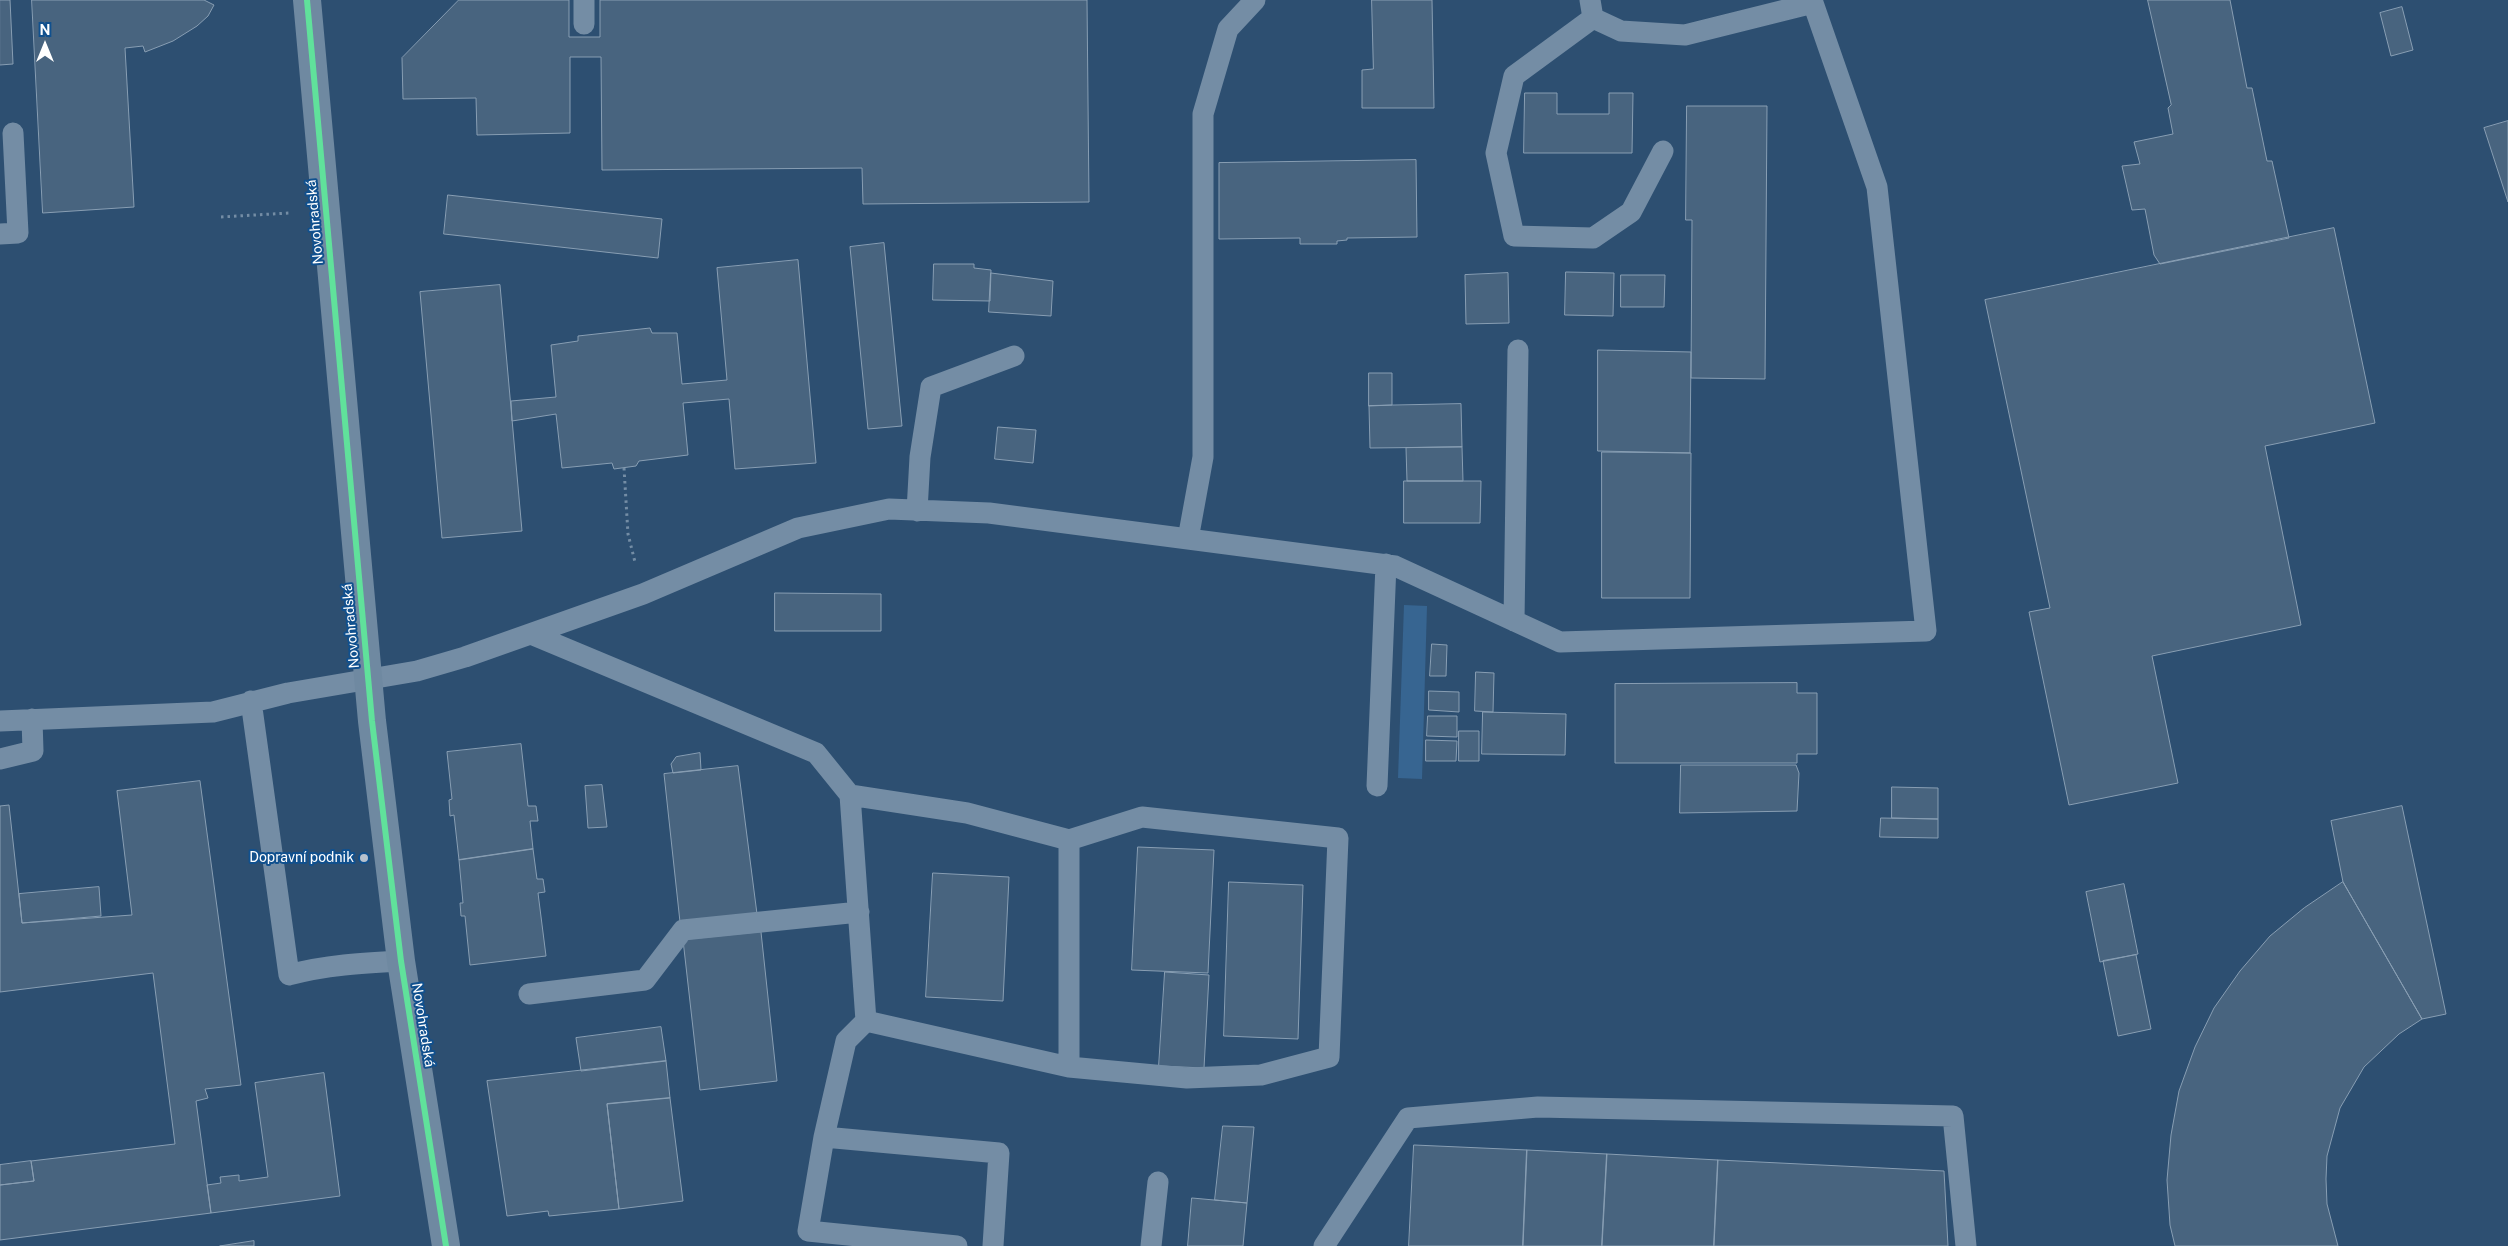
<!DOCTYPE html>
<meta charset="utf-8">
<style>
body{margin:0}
#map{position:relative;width:2508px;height:1246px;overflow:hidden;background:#2d4f71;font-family:"Public Sans",sans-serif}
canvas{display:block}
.north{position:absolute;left:20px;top:20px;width:50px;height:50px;-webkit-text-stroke:4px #10508e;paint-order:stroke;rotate:0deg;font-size:14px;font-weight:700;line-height:20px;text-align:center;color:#fff}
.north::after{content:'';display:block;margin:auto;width:18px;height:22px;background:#fff;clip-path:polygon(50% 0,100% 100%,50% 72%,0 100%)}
</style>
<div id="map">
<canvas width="2508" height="1246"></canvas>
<div class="north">N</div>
</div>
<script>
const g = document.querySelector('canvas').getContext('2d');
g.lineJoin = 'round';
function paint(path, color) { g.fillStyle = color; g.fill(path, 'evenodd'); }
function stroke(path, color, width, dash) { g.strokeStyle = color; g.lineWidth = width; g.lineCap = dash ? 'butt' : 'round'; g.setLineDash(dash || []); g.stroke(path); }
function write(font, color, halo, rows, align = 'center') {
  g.font = font + ' "Public Sans",sans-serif'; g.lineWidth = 4; g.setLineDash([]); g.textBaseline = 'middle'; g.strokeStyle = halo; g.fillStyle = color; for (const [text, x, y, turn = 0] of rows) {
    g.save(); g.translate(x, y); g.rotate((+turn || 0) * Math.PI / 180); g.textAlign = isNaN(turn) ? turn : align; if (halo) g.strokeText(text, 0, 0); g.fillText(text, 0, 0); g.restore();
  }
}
const water = new Path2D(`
 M1404 605 1427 606 1422 779 1398 778Z`);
const building = new Path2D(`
 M0 0H10L13 64 0 65Z
 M32 0H204L214 5 208 16 197 26 173 41 145 52 143 46 125 48 134 207 43 213Z
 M459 0H569V37H600V0H1087L1089 202 863 204 862 168 602 170 601 57H570V133L477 135 476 98 403 99 402 58Z
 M1372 0H1432L1434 108H1362V70L1373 69Z
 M2148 0H2230L2247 88H2252L2267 161H2272L2289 238 2160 264 2154 255 2145 209 2132 210 2122 166 2140 164 2134 142 2173 134 2168 108 2171 105Z
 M2402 7 2413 50 2391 56 2380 13Z
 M1525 93H1557V114H1609V93H1633L1632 153H1524Z
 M1687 106H1767L1765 379 1691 378 1692 220H1686Z
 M2508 121V202L2484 128Z
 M1416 160 1417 237 1347 238V240L1337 241V244H1300V238L1219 239V163Z
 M448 195 662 219 658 258 444 234Z
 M2334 228 2375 423 2265 446 2301 625 2152 656 2178 783 2069 805 2029 612 2050 608 1985 300Z
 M884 243 902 426 868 429 850 247Z
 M798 260 816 463 735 469 729 399 683 403 688 455 639 461 636 466 614 469 612 463 562 468 556 414 512 421 511 401 556 397 551 345 578 341V336L650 328 652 333H677L682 384 727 380 717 268Z
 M934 264H974V268L991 270 990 301 933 300Z
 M1566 272 1614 273 1613 316 1565 315Z
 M991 273 1053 281 1051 316 989 312Z
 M1508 273 1509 323 1466 324 1465 275Z
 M1621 275H1665L1664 307H1621Z
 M500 285 522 531 442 538 420 292Z
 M1598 350 1691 352 1690 453 1598 451Z
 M1369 373H1392V405L1369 406Z
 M1461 404 1462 447 1370 448 1369 406Z
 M998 427 1036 430 1033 463 995 459Z
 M1462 447 1463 481H1407L1406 448Z
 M1602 452 1691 453 1690 598H1602Z
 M1404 481H1481L1480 523H1404Z
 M775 593 881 594V631H775Z
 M1432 644 1447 645 1446 676H1430Z
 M1476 672 1494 673 1493 712 1475 711Z
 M1797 683V693H1817V754H1797V763H1615V684Z
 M1429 691 1459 692V712L1429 710Z
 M1483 712 1566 714 1565 755 1482 754Z
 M1428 716H1457V737L1427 736Z
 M1459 731H1479V761H1459Z
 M1426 740 1457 741 1456 761H1426Z
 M521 744 528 806H536L538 821H530L533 849 459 860 454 815 450 816 449 800 452 799 447 752Z
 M700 753 701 770 673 773 671 764 676 757Z
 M1681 765H1796L1799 773 1797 811 1680 813Z
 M738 766 757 914 680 922 664 774Z
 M200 781 241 1085 205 1089 208 1098 196 1101 211 1213 0 1240V1185L34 1181 31 1161 175 1144 153 973 0 992V806L9 805 22 923 132 915 117 791Z
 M602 785 607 827 588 828 585 786Z
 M1892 787 1938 788V819L1892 818Z
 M2402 806 2446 1014 2422 1019 2343 882 2331 821Z
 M1881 818 1938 819V838L1880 837Z
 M1138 847 1214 850 1208 973 1132 970Z
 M533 849 537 879H543L545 892 538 893 546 956 470 965 465 916H461L460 903H463L459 860Z
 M933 873 1009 877 1003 1001 926 997Z
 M1229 882 1303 885 1298 1039 1224 1036Z
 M2343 882 2422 1019 2399 1034 2364 1067 2340 1108 2327 1156 2326 1179 2327 1204 2338 1246H2175L2170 1225 2167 1180 2171 1135 2179 1091 2195 1047 2214 1008 2240 971 2270 936 2304 908Z
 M2124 884 2138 954 2100 962 2086 892Z
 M99 887 101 916 22 923 19 894Z
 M761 932 777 1081 700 1090 683 940Z
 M2136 955 2151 1029 2118 1036 2103 961Z
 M1165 972 1209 975 1204 1068 1159 1066Z
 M661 1027 666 1061 581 1071 576 1038Z
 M666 1061 670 1098 607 1104 619 1209 549 1216 548 1211 507 1216 487 1081Z
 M324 1073 340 1196 211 1213 207 1185 221 1183 220 1177 239 1175V1181L268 1177 255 1083Z
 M670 1098 683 1201 619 1209 607 1104Z
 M1223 1126 1254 1127 1247 1203 1215 1200Z
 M1414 1145 1527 1150 1523 1246H1409Z
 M1527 1150 1607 1154 1602 1246H1523Z
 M1607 1154 1718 1160 1714 1246H1602Z
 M1718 1160 1944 1171 1948 1246H1714Z
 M31 1161 34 1181 0 1185V1165Z
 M1192 1198 1247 1203 1243 1246H1188Z
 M254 1241V1246H220Z`);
const path = new Path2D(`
 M221 217 290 213
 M624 468 628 534 635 562`);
const service = new Path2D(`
 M1590 0 1593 18 1621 31 1685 35 1813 3
 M1593 18 1514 76 1496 153 1514 236 1593 238 1631 212 1663 151
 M584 24V0
 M0 234 18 233 13 133
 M917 511 920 457 931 387 1014 356
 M1188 539 1203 457V114L1228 29 1255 0
 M1514 621 1518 350
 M531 634 816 753 850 795 866 1021 1069 1067V840L967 813 850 795
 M251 701 289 975C325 965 363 963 401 961
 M0 721 213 712 288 693 417 671 465 657 643 594 798 528 889 509 989 513 1395 566 1560 642 1926 631 1877 187 1812 0
 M0 759 33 751 32 719
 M1377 786 1386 564
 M1069 840 1142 817 1338 838 1329 1057 1261 1075 1187 1078 1069 1067
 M529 994 645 980 683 930 859 912
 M866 1021 846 1041 824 1137 808 1231 957 1246
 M824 1137 999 1153 993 1246
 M1151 1246 1158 1182
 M1324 1246 1408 1118 1538 1107 1953 1116 1966 1246`);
const secondary = new Path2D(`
 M307 0 372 721 401 961 446 1246`);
const cycleway = new Path2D(`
 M307 0 372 721 401 961 446 1246`);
const markers = [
 [364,858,5,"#b6c1cd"]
];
const streetNames = [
 ["Novohradská",315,222,-95],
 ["Novohradská",351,626,-95],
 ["Novohradská",423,1025,81]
];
const poiNames = [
 ["Dopravní podnik",354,858]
];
paint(water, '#376591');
paint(building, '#48647f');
stroke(building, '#889eb3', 1);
stroke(path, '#748da5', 3, [2.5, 4]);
stroke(service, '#748da5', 21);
stroke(secondary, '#6f89a1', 28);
stroke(cycleway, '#60e19b', 6);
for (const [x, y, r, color] of markers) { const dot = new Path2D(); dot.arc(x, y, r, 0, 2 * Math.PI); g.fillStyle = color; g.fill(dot); stroke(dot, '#10508e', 2); }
write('14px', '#fff', '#10508e', streetNames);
write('14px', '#fff', '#10508e', poiNames, 'right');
</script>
